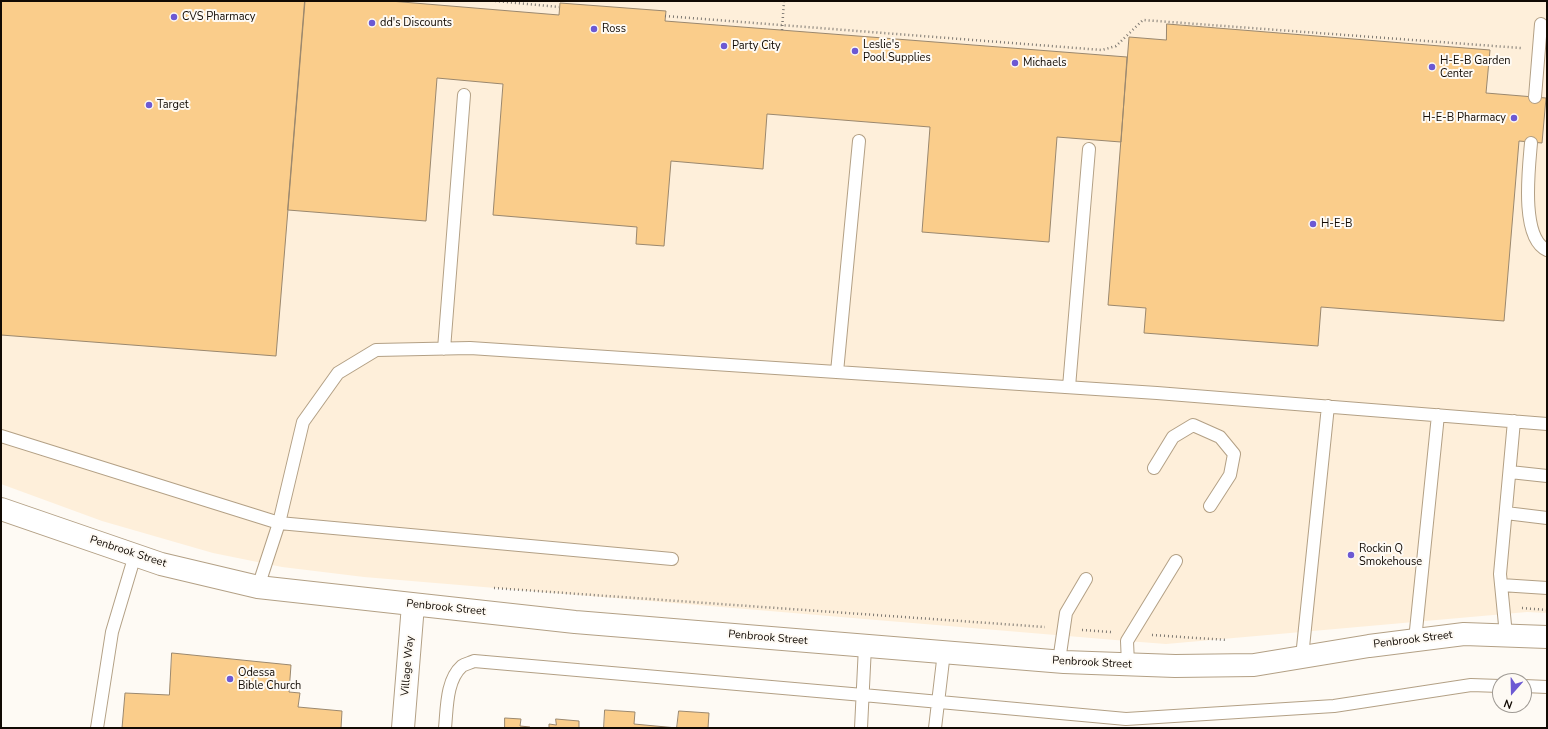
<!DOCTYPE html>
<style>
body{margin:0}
#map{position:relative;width:1548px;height:729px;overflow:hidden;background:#fefaf4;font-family:"Nunito Sans",sans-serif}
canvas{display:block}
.frame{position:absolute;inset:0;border:2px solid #110a03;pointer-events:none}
.north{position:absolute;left:1492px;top:673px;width:40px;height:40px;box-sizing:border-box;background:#fefaf4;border:1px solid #9f9a94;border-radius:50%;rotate:200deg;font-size:11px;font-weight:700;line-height:16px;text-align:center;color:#110a03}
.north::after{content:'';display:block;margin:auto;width:14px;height:18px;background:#6c59d3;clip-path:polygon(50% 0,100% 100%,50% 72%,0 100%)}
</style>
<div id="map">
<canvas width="1548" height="729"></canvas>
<div class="frame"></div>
<div class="north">N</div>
</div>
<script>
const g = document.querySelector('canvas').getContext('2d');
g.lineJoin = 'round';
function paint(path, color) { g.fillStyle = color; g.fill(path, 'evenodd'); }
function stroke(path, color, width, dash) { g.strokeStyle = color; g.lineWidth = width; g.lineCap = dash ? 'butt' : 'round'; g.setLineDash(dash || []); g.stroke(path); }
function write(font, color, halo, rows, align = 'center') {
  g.font = font + ' "Nunito Sans",sans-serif'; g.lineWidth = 4; g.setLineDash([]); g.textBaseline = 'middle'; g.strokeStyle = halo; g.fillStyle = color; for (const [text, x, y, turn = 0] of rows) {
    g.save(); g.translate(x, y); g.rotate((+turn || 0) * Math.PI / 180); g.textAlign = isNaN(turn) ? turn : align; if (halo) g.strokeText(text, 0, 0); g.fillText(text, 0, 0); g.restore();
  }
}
const built = new Path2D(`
 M1 1H1547V613L1527 612 1166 644 1127 641 364 577 282 567 213 553 102 521 1 484Z`);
const building = new Path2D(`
 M1 1H305L276 356 1 335Z
 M305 1H390L559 15 560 3 666 11 665 21 1127 57 1121 142 1057 137 1049 242 922 232 930 127 767 114 763 169 671 161 664 246 636 244 637 227 493 215 503 84 437 78 426 221 288 210Z
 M1167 24 1490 50 1486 93 1546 98 1542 143 1519 141 1504 321 1321 307 1318 346 1144 333 1146 308 1108 305 1129 37 1166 40Z
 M172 653 291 665 289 692 300 693 298 707 342 711 341 728H122L125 693 169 695Z
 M605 710 635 712 634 724 677 728H604Z
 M679 711 709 713 708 728H677Z
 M505 718 521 719 520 726 530 727V728H505Z
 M556 719 579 721V728H549V724L556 725Z`);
const path = new Path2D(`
 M495 1 559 7
 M665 16 1102 50 1116 46 1143 20 1521 48
 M782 30 784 1
 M494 588 1045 627
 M1522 608 1547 610
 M1082 630 1111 632
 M1152 635 1227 640`);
const lane = new Path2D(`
 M1535 97 1541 24
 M1531 143C1529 167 1520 238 1547 250
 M444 349 464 95
 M837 372 859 141
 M1069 387 1089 149
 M1 436 279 523 672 559
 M1154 468 1173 437 1193 425 1220 437 1234 454 1230 475 1210 506
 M1510 472 1547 476
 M1506 513 1547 518
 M1501 585 1547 588
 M258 587 279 523 303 422 338 373 376 350 470 348 1157 393 1547 424
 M1506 635 1500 574 1514 421
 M1415 640 1438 415
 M1302 657 1328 406
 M1059 661 1066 613 1086 579
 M1128 664 1127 641 1176 561
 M1524 686 1547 687
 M97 728 112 632 135 555
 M445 728C447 709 446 680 462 666 465 664 470 663 474 661L863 695 1126 719 1334 706 1471 685 1500 686
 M861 728 865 646
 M935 728 944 652`);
const street = new Path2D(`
 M1 509 161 564 258 587 575 622 1064 662 1175 666 1254 665 1369 646 1464 634 1547 637
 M403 728 413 605`);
const markers = [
 [174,17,4,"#6c59d3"],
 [372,23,4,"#6c59d3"],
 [594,29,4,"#6c59d3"],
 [724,46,4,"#6c59d3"],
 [855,51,4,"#6c59d3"],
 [1015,63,4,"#6c59d3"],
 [1432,67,4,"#6c59d3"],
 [149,105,4,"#6c59d3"],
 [1514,118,4,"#6c59d3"],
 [1313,224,4,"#6c59d3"],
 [1351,555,4,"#6c59d3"],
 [230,679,4,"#6c59d3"]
];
const poiNames = [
 ["CVS Pharmacy",182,17],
 ["dd's Discounts",380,23],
 ["Ross",602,29],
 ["Leslie's",863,45],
 ["Pool Supplies",863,58],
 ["Party City",732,46],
 ["H-E-B Garden",1440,61],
 ["Center",1440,74],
 ["Michaels",1023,63],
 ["Target",157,105],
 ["H-E-B Pharmacy",1506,118,"right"],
 ["H-E-B",1321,224],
 ["Rockin Q",1359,549],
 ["Smokehouse",1359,562],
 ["Odessa",238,673],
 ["Bible Church",238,686]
];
const streetNames = [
 ["Penbrook Street",128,552,18],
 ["Penbrook Street",446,608,6],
 ["Penbrook Street",768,638,5],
 ["Penbrook Street",1413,640,-7],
 ["Penbrook Street",1092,663,3],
 ["Village Way",408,666,-85]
];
paint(built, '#feefda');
paint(building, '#facd8b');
stroke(building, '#9b886e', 1);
stroke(lane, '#b3a085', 14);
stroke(street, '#b3a085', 24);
stroke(path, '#7e7972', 2.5, [1, 3]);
stroke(lane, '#fff', 12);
stroke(street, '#fff', 22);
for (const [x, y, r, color] of markers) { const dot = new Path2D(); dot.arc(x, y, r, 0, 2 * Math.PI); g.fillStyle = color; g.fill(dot); stroke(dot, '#fefaf4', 1.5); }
write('11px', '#110a03', '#fefaf4', poiNames, 'left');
write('11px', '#110a03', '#fefaf4', streetNames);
</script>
